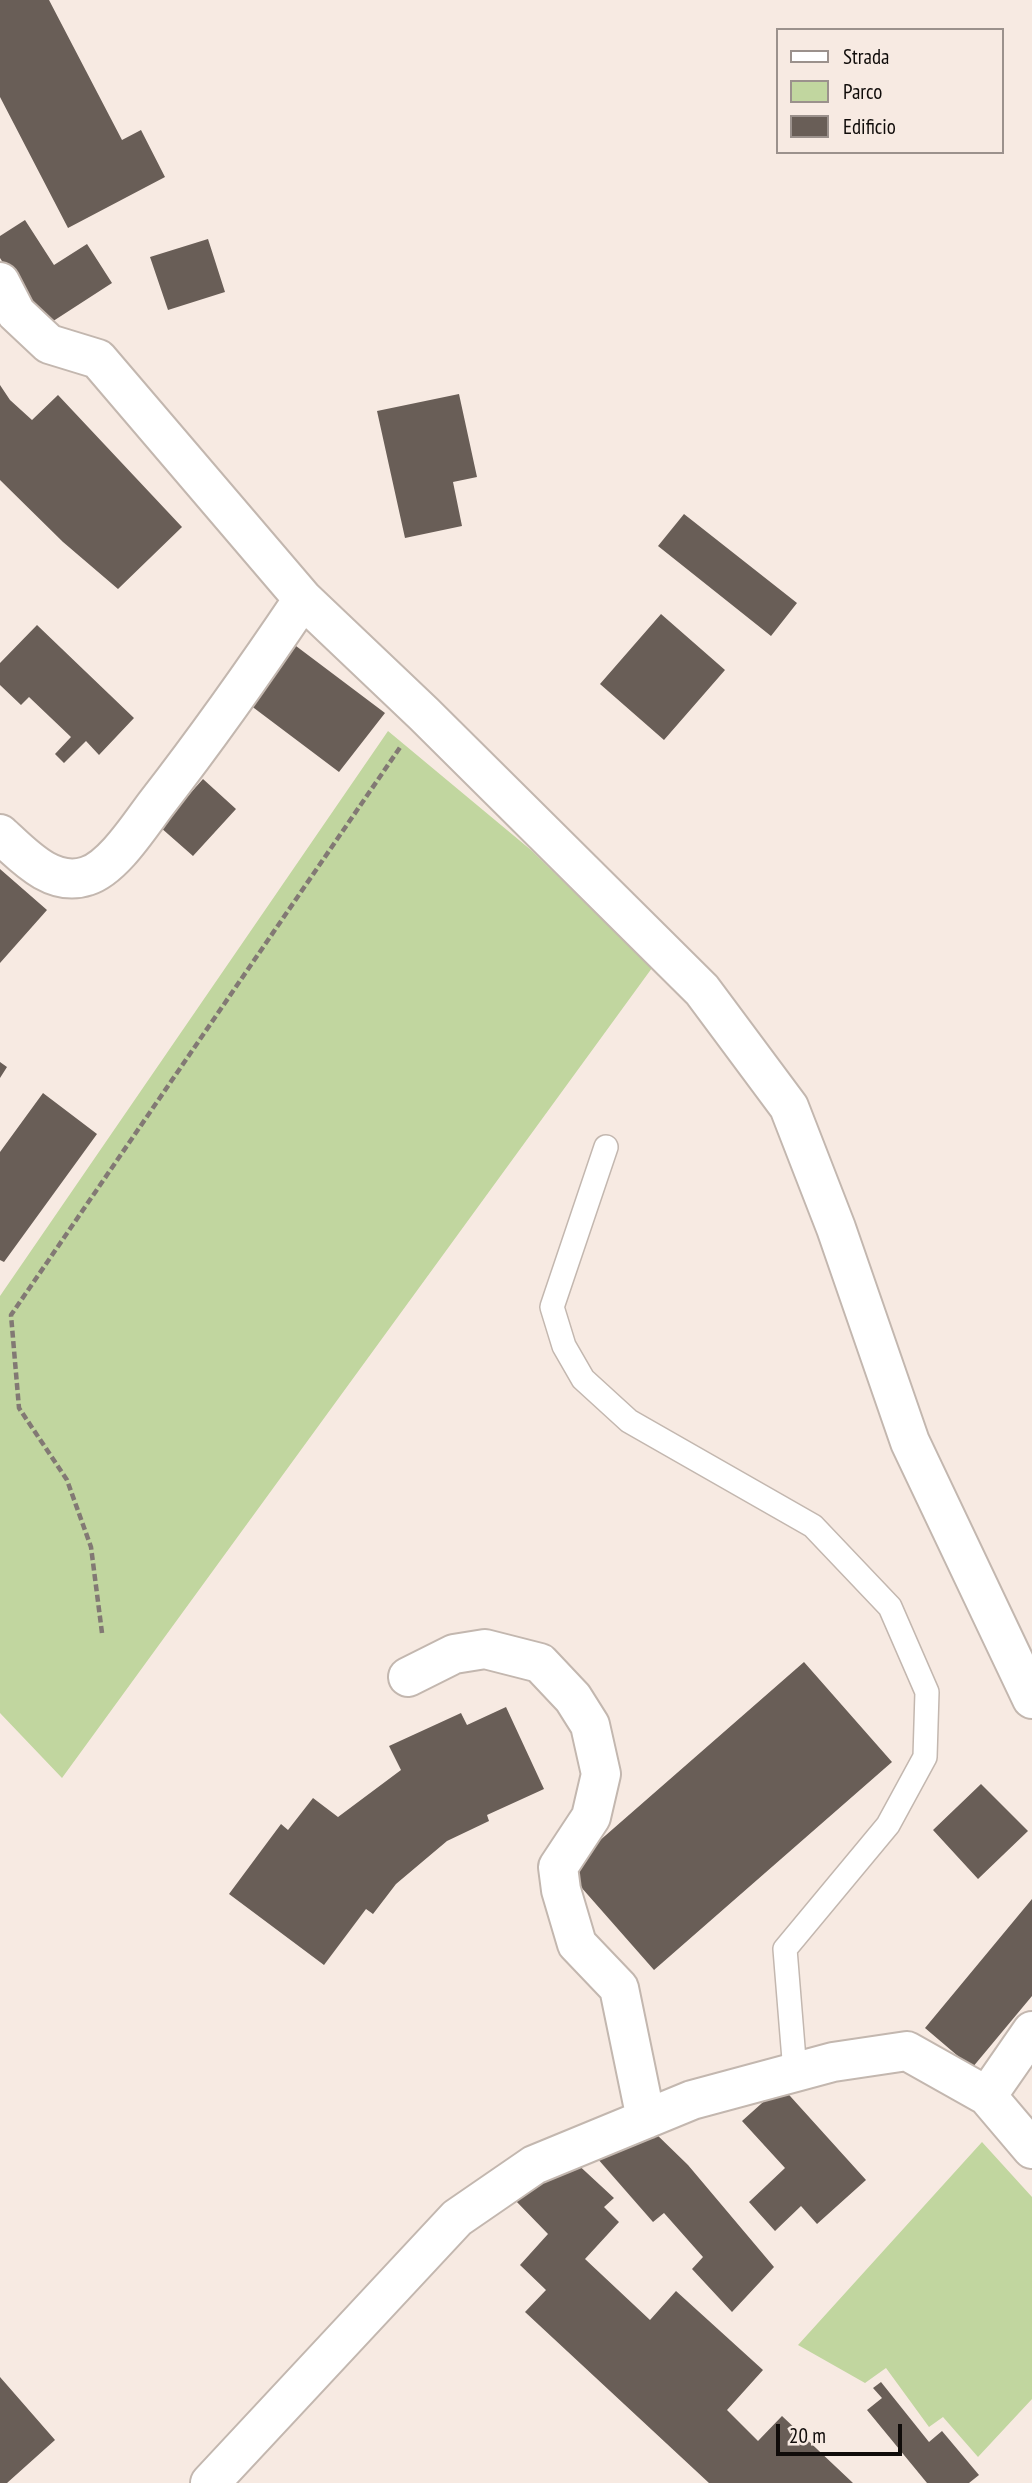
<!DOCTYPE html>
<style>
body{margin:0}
#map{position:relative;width:1032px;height:2483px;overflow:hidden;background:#f7eae2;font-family:"PT Sans Narrow",sans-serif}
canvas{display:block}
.legend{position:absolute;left:776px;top:28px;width:228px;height:126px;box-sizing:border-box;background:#f7eae2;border:2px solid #9b918c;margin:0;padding:9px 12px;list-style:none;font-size:21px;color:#100c0a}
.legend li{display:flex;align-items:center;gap:14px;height:35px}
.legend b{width:35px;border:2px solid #9b918c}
.scale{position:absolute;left:776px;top:2424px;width:126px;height:32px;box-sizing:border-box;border:4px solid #100c0a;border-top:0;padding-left:9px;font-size:21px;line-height:24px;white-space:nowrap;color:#100c0a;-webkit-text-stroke:5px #f7eae2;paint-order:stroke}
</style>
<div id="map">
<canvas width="1032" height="2483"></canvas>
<ul class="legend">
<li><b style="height:9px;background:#fff"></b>Strada</li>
<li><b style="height:19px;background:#c1d69f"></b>Parco</li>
<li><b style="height:19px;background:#695e57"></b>Edificio</li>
</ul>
<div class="scale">20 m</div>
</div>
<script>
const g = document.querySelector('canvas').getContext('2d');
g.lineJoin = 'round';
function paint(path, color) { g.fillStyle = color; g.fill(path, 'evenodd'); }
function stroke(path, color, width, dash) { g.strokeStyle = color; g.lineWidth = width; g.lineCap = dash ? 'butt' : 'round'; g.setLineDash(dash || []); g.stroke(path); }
const green = new Path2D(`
 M388 731 531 850 652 968 62 1778 0 1713V1296Z
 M982 2142 1032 2197V2399L978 2457 943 2417 929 2427 886 2368 865 2383 798 2345Z`);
const building = new Path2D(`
 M0 0H49L122 140 141 130 165 177 68 228 0 97Z
 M25 220 54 265 87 244 112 283 44 327 0 258V236Z
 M208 239 225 292 168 310 150 257Z
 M0 385 10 400 32 420 58 395 182 527 118 589 63 542 0 480Z
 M459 394 477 477 453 482 462 526 405 538 377 411Z
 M684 514 797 603 771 636 658 546Z
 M661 614 725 670 664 740 600 684Z
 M37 625 134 718 99 755 86 741 64 763 55 754 71 737 29 697 21 705 0 685V663Z
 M296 646 385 713 339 772 250 705Z
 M203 779 236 809 193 856 160 827Z
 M0 869 47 910 0 963Z
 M0 1062 7 1067 0 1078Z
 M43 1093 97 1134 4 1262 0 1260V1152Z
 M804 1662 892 1762 654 1970 566 1870Z
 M506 1707 544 1789 487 1815 489 1821 447 1841 396 1884 373 1914 366 1909 324 1965 229 1894 281 1824 288 1830 313 1798 338 1817 401 1770 389 1746 461 1713 467 1725Z
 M981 1784 1028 1831 978 1879 933 1830Z
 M1032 1899V1996L972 2068 925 2028Z
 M781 2086 866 2180 817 2224 801 2206 775 2231 749 2202 785 2168 742 2121Z
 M652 2130 688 2165 774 2267 732 2312 692 2269 703 2257 664 2213 653 2222 597 2158Z
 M573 2160 614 2198 604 2207 619 2222 585 2259 650 2320 676 2291 763 2370 727 2410 758 2441 782 2416 853 2483H709L525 2312 546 2290 520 2265 548 2234 514 2199Z
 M0 2377 55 2440 7 2483H0Z
 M881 2382 929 2442 942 2431 979 2475 969 2483H927L867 2410 882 2398 873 2388Z`);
const path = new Path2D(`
 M102 1633 91 1547 67 1480 19 1408 11 1315 401 746`);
const service = new Path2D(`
 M606 1147 552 1307 564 1346 583 1379 629 1421 813 1526 890 1607 927 1692 925 1757 888 1825 785 1949 795 2072`);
const minor = new Path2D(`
 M0 282 16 313 49 344 98 359 303 599 424 714 702 990 789 1107 836 1228 910 1442 1032 1699
 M0 834C23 855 52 888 87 876 113 868 140 825 156 804 208 737 256 669 303 599
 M408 1677 454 1654 485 1649 540 1663 573 1698 590 1725 601 1774 591 1817 558 1867 561 1890 577 1944 619 1988 646 2119
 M987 2096 1032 2031
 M210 2483 457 2218 534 2165 692 2100 833 2062 907 2051 987 2096 1032 2149`);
paint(green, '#c1d69f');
paint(building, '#695e57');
stroke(service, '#c3b7af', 26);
stroke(minor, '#c3b7af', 42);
stroke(path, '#827974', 4.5, [7, 3.5]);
stroke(service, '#fff', 23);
stroke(minor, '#fff', 38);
</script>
